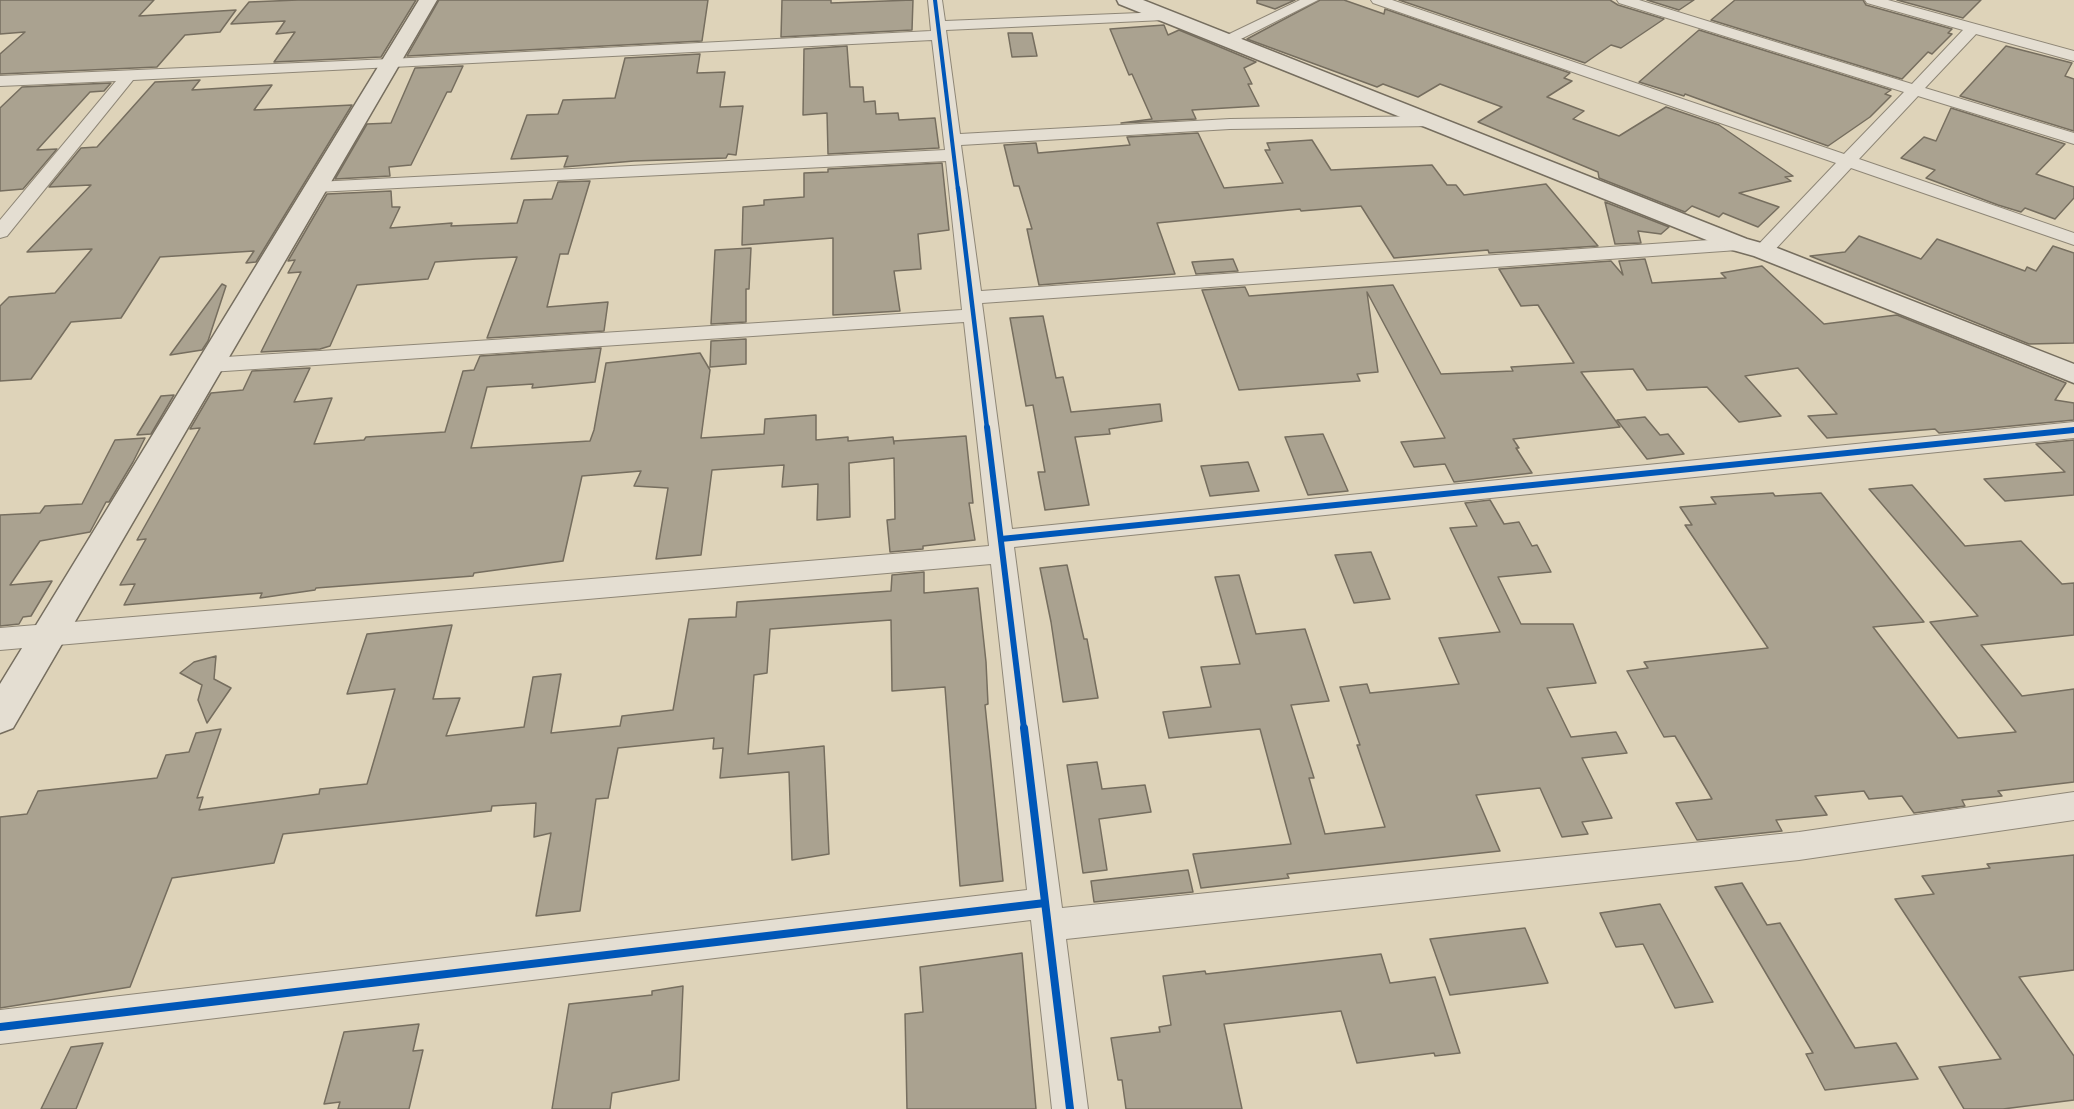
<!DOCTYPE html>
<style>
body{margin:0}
canvas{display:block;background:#ded3b9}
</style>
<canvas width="2074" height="1109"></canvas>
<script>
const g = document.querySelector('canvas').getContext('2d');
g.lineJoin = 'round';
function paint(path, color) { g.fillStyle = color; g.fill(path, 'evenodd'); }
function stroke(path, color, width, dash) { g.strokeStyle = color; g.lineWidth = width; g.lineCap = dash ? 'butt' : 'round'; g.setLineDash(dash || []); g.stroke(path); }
const building = new Path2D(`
 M0 0H154L139 16 236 10 220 32 185 35 157 67 0 74V54L25 32 0 34Z
 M298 0H416L381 57 274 62 295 32 276 34 285 21 231 24 249 2Z
 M439 0H708L702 41 407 56Z
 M782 0H831V3L913 0 912 30 781 37Z
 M1257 0H1295L1275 9 1257 3Z
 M1320 0H1344L1384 14 1385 9 1570 73 1564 78 1572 81 1547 97 1584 111 1573 119 1619 136 1666 107 1719 125 1793 176 1785 177 1791 181 1739 193 1779 207 1758 227 1723 213 1719 217 1692 206 1685 212 1599 178 1598 172 1478 122 1502 107 1440 84 1418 97 1383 84 1377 87 1247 39Z
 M1399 0H1610L1618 5 1664 19 1621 48 1611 45 1585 63Z
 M1647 0H1694L1679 10Z
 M1735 0H1863L1866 5 1952 29 1948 33 1952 34 1932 54 1928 52 1902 79 1711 20Z
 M1897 0H1981L1963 18Z
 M1164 25 1168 35 1179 30 1256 62 1244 68 1252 84H1248L1259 106 1192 110 1196 119 1121 123 1152 119 1132 74 1129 75 1110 29Z
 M1699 30 1891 90 1885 94 1891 96 1870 117 1828 146 1685 94 1684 96 1639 82Z
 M1008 33H1032L1037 56 1012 57Z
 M847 46 850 87H863L864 102 875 101 876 114 898 113 899 120 935 118 939 148 828 154 827 113 803 115 804 49Z
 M2006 46 2072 63 2065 76 2074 79V131L1960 96Z
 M700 54 697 73 725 72 720 107 743 106 736 155 728 154 726 158 634 161 564 167 568 156 511 159 527 115 558 114 563 100 615 98 625 58Z
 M463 66 451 92H447L411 165 389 167 390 176 335 179 367 124 391 123 415 68Z
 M200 80 192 90 272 85 254 110 352 105 256 262 246 263 254 251 160 257 121 318 71 322 31 379 0 381V306L9 297 55 293 92 249 27 252 91 185 49 187 81 148 97 147 155 82Z
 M111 83 104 91 90 92 37 150 57 149 23 189 0 191V108L22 87Z
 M1951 108 2065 144 2036 174 2074 187V198L2055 219 2025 208 2021 212 1998 205 1926 178 1935 170 1901 158 1924 137 1936 141Z
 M1198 133 1224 188 1283 183 1265 150H1270L1267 143 1312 140 1331 170 1432 165 1447 185H1456L1464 195 1546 184 1598 246 1489 253 1488 250 1394 258 1361 206 1301 211 1300 209 1157 223 1175 274 1039 285 1027 229H1032L1019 186H1014L1004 145 1036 143 1038 153 1130 145 1127 137Z
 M942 163 949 230 918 234 921 269 894 271 900 311 833 315V238L742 245 743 207 764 205V200L804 197V173L828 172V169Z
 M590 181 568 254H560L547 307 608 302 604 331 487 338 517 257 476 259 435 262 428 279 357 285 330 346 320 349 261 352 301 272 288 273 295 260 288 261 327 194 391 191 392 207H400L390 228 452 223 451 226 517 223 524 200 552 199 558 182Z
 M1605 202 1669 227 1661 234 1638 231 1641 243 1615 244Z
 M1859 236 1921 259 1937 239 2025 271 2027 267 2036 271 2053 246 2074 253V343L2029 344 1810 256 1845 252Z
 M751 248 749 289H746V322L711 324 715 250Z
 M1233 259 1238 271 1196 274 1192 262Z
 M1645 259 1652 283 1726 278 1721 273 1762 266 1824 324 1897 315 2066 383 2055 400 2074 403V420L1939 433 1935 429 1827 438 1808 416 1837 414 1798 368 1745 376 1781 416 1739 422 1707 387 1647 390 1633 369 1581 372 1620 427 1513 439 1519 448H1516L1532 473 1454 482 1445 464 1414 467 1401 442 1445 438 1367 292 1378 372 1357 374 1360 381 1239 390 1202 290 1245 287 1249 296 1393 285 1441 374 1513 371 1511 367 1574 363 1538 305 1521 306 1499 269 1611 261 1623 275 1619 261Z
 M222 284 226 286 208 341 202 350 170 355Z
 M1043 316 1056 378 1063 377 1071 412 1160 404 1162 421 1109 429 1110 434 1075 437 1089 505 1045 510 1038 472H1045L1033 405 1026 406 1010 318Z
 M746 339V364L710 367 711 341Z
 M601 348 595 382 532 388 533 384 487 387 471 448 590 441 594 430 606 363 700 353 710 370 701 438 764 434 765 419 816 415V440L848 437V441L893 437 894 444V441L966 436 973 503H969L975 540 923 546V549L890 552 887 520 895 519 894 458 849 463 850 517 817 520 818 484 782 487 784 465 712 470 701 555 656 559 668 488 634 486 641 471 582 476 563 561 474 573 473 576 316 588 315 590 260 598 262 593 124 605 135 584 120 585 146 539 137 540 200 428 190 429 211 393 243 390 252 371 310 368 294 402 332 398 314 444 364 440 366 437 445 432 463 371 474 370 480 356Z
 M174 395 151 434 137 435 161 396Z
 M1645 417 1660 435 1668 434 1684 454 1647 459 1617 420Z
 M1323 434 1348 491 1308 495 1285 437Z
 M145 438 133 462 109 502H106L90 532 40 541 10 585 52 581 31 616 23 617 19 624 0 626V515L40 513 45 506 82 504 115 440Z
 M2074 440V495L2005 501 1984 479 2065 472 2036 444Z
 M1248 462 1259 491 1210 496 1201 466Z
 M1912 485 1965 546 2021 541 2062 584 2074 583V635L1981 645 2022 696 2074 689V782L1998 791 2002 796 1962 800 1965 806 1914 813 1902 796 1869 799 1864 791 1815 796 1827 815 1776 820 1782 831 1697 840 1676 803 1712 799 1675 736 1664 737 1627 671 1648 668 1644 662 1768 648 1685 525H1692L1680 507 1716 504 1711 497 1773 493 1775 496 1821 493 1924 622 1873 627 1958 738 2016 732 1930 622 1978 616 1869 489Z
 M1490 500 1504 524 1519 522 1532 546 1537 545 1551 572 1498 577 1521 624H1573L1596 683 1547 688 1571 737 1616 732 1627 753 1582 758 1612 818 1582 822 1588 834 1562 837 1540 788 1476 795 1500 851 1287 874 1289 878 1201 888 1193 854 1291 844 1260 729 1169 738 1163 712 1211 707 1201 667 1240 664 1215 577 1239 575 1256 634 1305 629 1329 701 1291 705 1314 778H1309L1325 834 1385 827 1357 745H1360L1340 687 1367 684 1370 693 1459 684 1439 638 1500 632 1450 528 1477 526 1465 503Z
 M1371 552 1390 599 1354 603 1335 555Z
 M1067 565 1084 639H1087L1098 698 1063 702 1051 622 1040 568Z
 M924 572V593L978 588 986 662 988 704 985 705 1003 881 960 886 945 687 892 691 891 620 770 629 767 673 754 675 748 754 824 746 829 854 792 860 789 772 720 778 723 748 713 749 714 738 618 748 608 798 596 799 580 911 536 916 551 833 534 837 536 803 492 806 491 811 283 834 274 863 172 878 130 987 0 1008V817L27 814 38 791 157 778 166 755 189 752 196 733 221 729 197 798 203 797 199 810 319 794 320 789 367 784 395 689 347 694 367 634 452 625 433 699 460 698 446 736 524 727 533 677 561 674 551 733 620 726 622 716 673 710 689 619 736 617 737 602 891 591 892 575Z
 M216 656 214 679 231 688 207 723 198 700 202 685 180 673 194 662Z
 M1097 762 1102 789 1145 785 1151 812 1099 819 1107 870 1083 873 1067 765Z
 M2074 855V970L2019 977 2074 1056V1100L2003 1109H1964L1939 1067 2001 1059 1895 899 1934 894 1922 876 1990 868 1987 864Z
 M1188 870 1193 892 1094 902 1091 881Z
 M1742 883 1767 925 1780 923 1855 1048 1896 1043 1918 1079 1825 1090 1806 1054 1813 1053 1715 887Z
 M1660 904 1713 1002 1675 1008 1643 944 1616 947 1600 913Z
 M1525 928 1548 983 1450 995 1430 939Z
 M1022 953 1036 1109H907L905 1014 923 1012 920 967Z
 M1381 954 1390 983 1435 977 1460 1053 1435 1056 1434 1053 1357 1063 1341 1011 1224 1024 1242 1109H1126L1122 1080H1118L1111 1038 1160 1032 1159 1027 1171 1025 1163 976 1205 971 1206 974Z
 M683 986 679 1080 612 1093 610 1109H552L569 1004 652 995V991Z
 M419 1024 413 1051 423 1050 409 1109H338L340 1102 324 1104 344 1032Z
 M103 1043 76 1109H41L71 1047Z`);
const street = new Path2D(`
 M928 0H942L945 21 1164 12 1171 16 1164 20 946 30 960 134 1230 119 1434 116 1442 121 1434 126 1230 129 961 145 981 291 1738 238 1745 240 1748 244 1745 248 1738 250 982 303 1012 529 2074 422V438L1014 547 1062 908 1799 832 2074 792V820L1799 860 1066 939 1088 1109H1052L1031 920 0 1044V1010L1027 890 991 564 0 650V628L989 546 964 322 210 372 202 370 199 365 202 360 210 358 962 310 946 161 316 192 310 191 307 187 310 183 316 182 945 150 932 40 133 80 7 236 0 238V220L116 81 0 86V76L390 59 931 31Z
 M1300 0H1318L1233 43H1223L1220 40 1223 37Z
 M1371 0H1392L1844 154 1904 92 1619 3 1617 0H1639L1912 84 1963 30 1867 3 1865 0H1888L2074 51V61L1976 34 1925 88 2074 133V144L1918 96 1859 159 2074 233V245L1851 168 1770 255H1756L1753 251 1756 247 1836 163 1373 3Z`);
const secondary = new Path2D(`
 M419 0H437L13 728 0 733V684Z
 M1117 0H1143L1747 239 1772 246 2074 364V383L1754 256 1729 249 1119 4Z`);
const cyclewayFar3 = new Path2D(`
 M935 0 958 190`);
const cyclewayFar2 = new Path2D(`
 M958 188 987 428`);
const cyclewayFar1 = new Path2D(`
 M987 427 1024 729
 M1001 539 2074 430`);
const cycleway = new Path2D(`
 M1024 728 1070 1109
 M0 1027 1045 903`);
paint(building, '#aaa290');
stroke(building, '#766e5f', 1.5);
stroke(street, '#8f8777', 2);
stroke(secondary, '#766e5f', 3);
paint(street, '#e4ded2');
paint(secondary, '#e4ded2');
stroke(cyclewayFar3, '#0057b8', 4);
stroke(cyclewayFar2, '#0057b8', 4.5);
stroke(cyclewayFar1, '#0057b8', 6);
stroke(cycleway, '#0057b8', 8);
</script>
